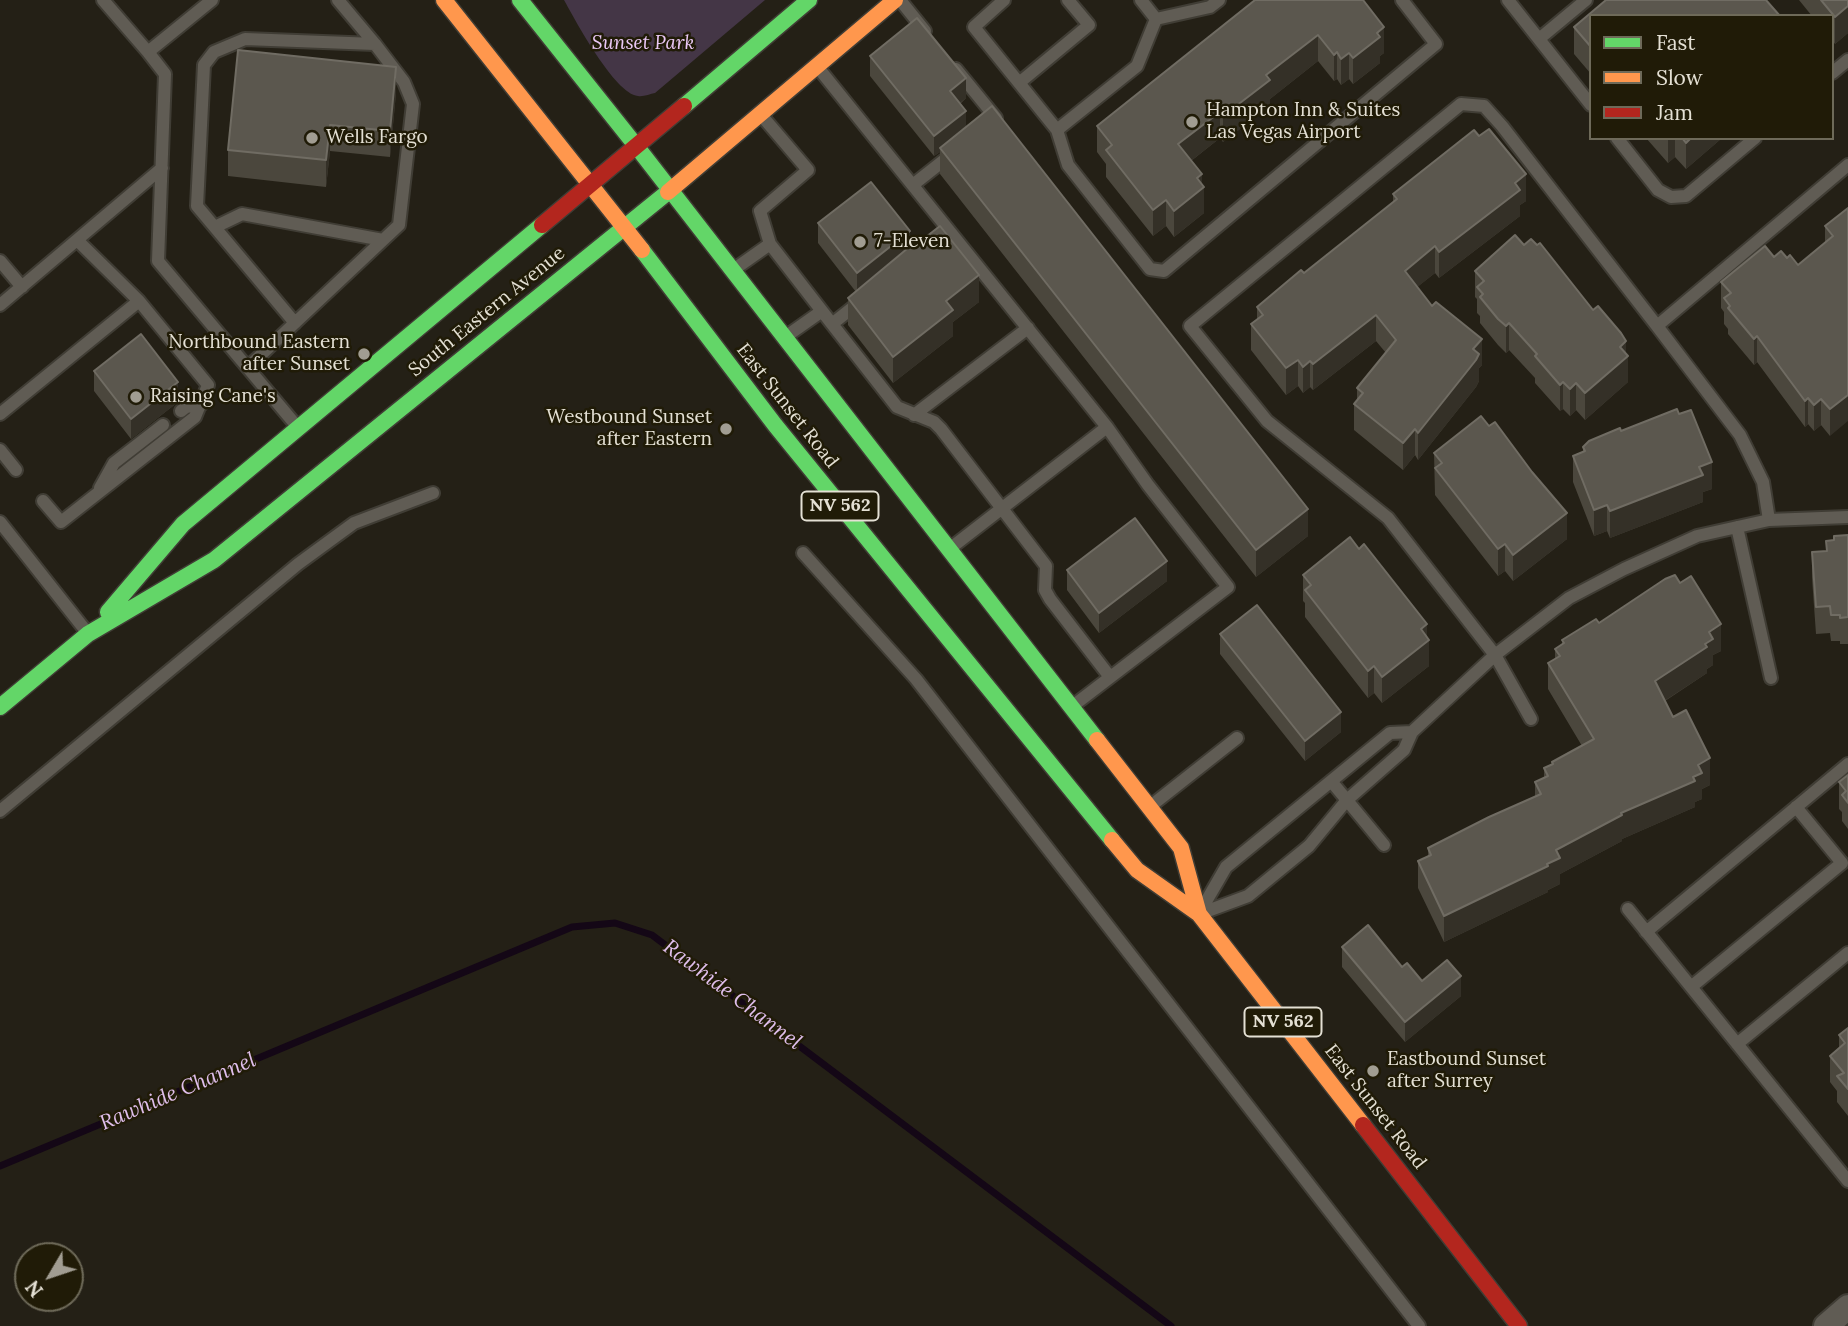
<!DOCTYPE html>
<style>
body{margin:0}
#map{position:relative;width:1848px;height:1326px;overflow:hidden;background:#242016;font-family:Lora,serif}
canvas{display:block}
.legend{position:absolute;left:1589px;top:14px;width:245px;height:126px;box-sizing:border-box;background:#201b07;border:2px solid #6e6a59;margin:0;padding:9px 12px;list-style:none;font-size:21px;color:#e4e0d4}
.legend li{display:flex;align-items:center;gap:14px;height:35px}
.legend b{width:35px;border:2px solid #6e6a59}
.north{position:absolute;left:14px;top:1242px;width:70px;height:70px;box-sizing:border-box;background:#201b07;border:2px solid #6e6a59;border-radius:50%;rotate:231deg;font-size:19px;font-weight:700;line-height:28px;text-align:center;color:#e4e0d4}
.north::after{content:'';display:block;margin:auto;width:24px;height:32px;background:#a19d92;clip-path:polygon(50% 0,100% 100%,50% 72%,0 100%)}
</style>
<div id="map">
<canvas width="1848" height="1326"></canvas>
<ul class="legend">
<li><b style="height:9px;background:#63d668"></b>Fast</li>
<li><b style="height:9px;background:#ff974d"></b>Slow</li>
<li><b style="height:9px;background:#b3261e"></b>Jam</li>
</ul>
<div class="north">N</div>
</div>
<script>
const g = document.querySelector('canvas').getContext('2d');
g.lineJoin = 'round';
function paint(path, color) { g.fillStyle = color; g.fill(path, 'evenodd'); }
function stroke(path, color, width, dash) { g.strokeStyle = color; g.lineWidth = width; g.lineCap = dash ? 'butt' : 'round'; g.setLineDash(dash || []); g.stroke(path); }
function write(font, color, halo, rows, align = 'center') {
  g.font = font + ' Lora,serif'; g.lineWidth = 5; g.setLineDash([]); g.textBaseline = 'middle'; g.strokeStyle = halo; g.fillStyle = color; for (const [text, x, y, turn = 0] of rows) {
    g.save(); g.translate(x, y); g.rotate((+turn || 0) * Math.PI / 180); g.textAlign = isNaN(turn) ? turn : align; if (halo) g.strokeText(text, 0, 0); g.fillText(text, 0, 0); g.restore();
  }
}
const green = new Path2D(`
 M564 0H765L655 93C650 94 643 97 638 96 615 94 575 20 564 0Z`);
const stream = new Path2D(`
 M0 1166 572 927 615 923 652 935 1171 1326`);
const lane = new Path2D(`
 M103 0 148 52
 M212 0 148 52 165 74 158 261 295 424
 M900 0 925 31
 M1004 0 974 27 1057 130 1137 66 1156 19
 M1141 0 1156 19
 M1508 0 1591 105
 M1156 19 1210 7 1219 0
 M1539 39 1586 0
 M956 69 996 118 993 120
 M820 70 1107 427 1148 485 1228 587 1074 705
 M1832 73 1848 60
 M1019 83 1089 25 1068 0
 M762 116 808 170 760 211 770 244 832 324
 M1057 130 1068 165 1150 269 1164 271 1436 44 1402 0
 M1617 138 1658 190 1671 197 1686 196 1755 138
 M1848 165 1657 326 1740 435 1763 482 1769 520 1848 517
 M914 184 952 154
 M215 227 242 214 383 240
 M0 261 22 287
 M736 268 770 244
 M861 301 832 324 897 407 934 422 941 429 1046 566 1045 590 1050 599 1110 677
 M0 305 162 168
 M295 323 197 206 204 65 214 52 245 39 375 44 338 0
 M788 335 822 311
 M248 367 399 225 413 104 404 82 375 44
 M181 411 186 407 202 404
 M0 414 139 301 77 240
 M914 415 1028 328
 M0 450 16 470
 M100 488 114 463 163 425
 M43 501 61 522 195 417 208 385 139 301
 M0 522 86 631
 M1737 527 1771 678
 M952 547 1107 427
 M803 553 916 679 1419 1326
 M1531 719 1495 655 1388 518 1267 421 1190 326 1461 104 1484 106 1502 126 1657 326
 M1331 781 1384 845
 M1152 805 1237 738
 M0 811 298 564 354 523 433 493
 M1204 905 1226 867 1390 733 1412 732
 M1628 909 1848 1181
 M1202 913 1248 896 1309 846 1347 800 1404 750 1412 732 1495 655 1569 598 1624 569 1697 536 1769 520
 M1646 932 1848 764
 M1691 987 1842 863 1796 807
 M1737 1044 1848 953`);
const street = new Path2D(`
 M1826 1326 1848 1307`);
const fast = new Path2D(`
 M520 0 637 147 1097 740
 M684 106 809 0
 M642 250 775 425 1112 840
 M108 612 183 524 542 225
 M0 707 88 634 214 560 668 192`);
const slow = new Path2D(`
 M444 0 642 250
 M668 192 895 0
 M1097 740 1181 848 1199 914
 M1112 840 1137 870 1199 914 1363 1125`);
const jam = new Path2D(`
 M542 225 684 106
 M1363 1125 1519 1326`);
const wall = new Path2D(`
 M1255 0 1384 53 1380 56V63L1353 84 1349 79 1341 85 1337 79 1334 81 1318 61 1270 99V106L1223 142 1220 138 1191 161 1202 184 1204 213 1174 237 1166 226 1153 236 1106 177V164L1097 152V126Z
 M1799 0H1848V33L1835 44 1832 40V16H1812Z
 M1591 16V74L1574 54V27Z
 M870 56 966 98 960 104 966 127 1308 536 1256 577 940 174V152L934 156 870 76Z
 M396 93 390 157 330 151 326 187 228 176V150Z
 M1646 138H1722L1686 169 1675 157 1668 163Z
 M1393 194 1526 201 1520 205V216L1439 278 1435 273 1417 287 1432 306 1482 365 1479 368V381L1476 387 1418 460 1415 455 1403 470 1354 430V404L1357 400V388L1386 353 1376 341 1313 390 1310 387 1303 393 1298 386 1286 395 1251 350V324L1257 320V307L1304 273 1393 202Z
 M1848 208 1830 436 1821 425 1814 431 1808 424 1805 427 1757 362 1754 365 1728 334V329L1724 324V312L1721 308V282L1774 257 1787 258 1798 265 1825 243V226Z
 M818 223 910 247 979 302 953 322V336L893 383 848 325V298L856 292 818 243Z
 M1475 271 1626 354 1628 382 1585 420 1576 410 1570 416 1563 409 1560 411 1535 383V378L1509 350 1506 353 1498 345 1480 323V316L1477 313V299L1475 297Z
 M94 371 178 402 131 439 94 391Z
 M1621 431 1712 489 1703 492V502L1610 538 1607 531 1594 536 1573 482V456L1583 452V447Z
 M1434 453 1567 539 1513 581 1505 571 1498 576 1435 495Z
 M1848 535V644H1840V641H1831L1830 633 1816 634 1812 578V552L1826 551V541L1834 540Z
 M1067 570 1167 581 1099 633 1067 590Z
 M1303 575 1427 637 1429 666 1382 703 1374 693 1368 698 1305 617V603L1303 601Z
 M1599 623 1721 651 1713 655V665L1707 669V673L1665 701 1710 785 1702 789V799L1695 802V807L1622 839V841L1560 874V884L1548 890V892L1444 942 1418 888V861L1428 857V848L1535 797V782L1544 778V768L1552 764V762L1582 746 1548 689V663L1555 659V649L1562 645V640Z
 M1220 634 1341 732 1305 761 1220 654Z
 M1848 775V829L1842 821V812L1839 809V782Z
 M1342 947 1402 967 1422 981 1461 996 1405 1042 1342 967Z
 M1848 1028V1116L1837 1102V1091L1830 1082V1056L1839 1049V1035Z`);
const shadedWall = new Path2D(`
 M1848 6V33L1835 44V17Z
 M1384 27V53L1380 56V63L1353 84V58L1377 33Z
 M1318 35V61L1270 99V106L1223 142V116L1266 75Z
 M1337 52V79L1334 81V55Z
 M1349 53V79L1341 85V59Z
 M396 67V93L390 157V131Z
 M966 78V98L950 111V91Z
 M966 111V131L940 148V152L934 156V136Z
 M1220 112V138L1178 171V144Z
 M330 125V151L326 187V160Z
 M1668 138H1675V157L1668 163Z
 M1691 138H1722L1686 169V143Z
 M1202 174V189L1204 187V213L1174 237V211L1197 178Z
 M1526 174V201L1520 205V216L1439 278V252Z
 M1166 200V226L1153 236V210Z
 M910 231V251L857 293V273Z
 M1435 246V273L1405 297V271Z
 M979 275V302L953 322V336L893 383V357L946 301Z
 M1376 315V341L1313 390V364Z
 M1509 323V350L1506 353V326Z
 M1757 336V362L1754 365V339Z
 M1482 339V365L1479 368V381L1476 387 1418 460V433L1473 349Z
 M1626 341V357L1628 356V382L1585 420V393L1620 347Z
 M1298 360V386L1286 395V368Z
 M1310 361V387L1303 393V367Z
 M178 382V402L131 439V419Z
 M1563 382V409L1560 411V385Z
 M1576 383V410L1570 416V389Z
 M1848 395V421L1830 436V409Z
 M1808 398V424L1805 427V401Z
 M1821 399V425L1814 431V405Z
 M1415 429V455L1403 470V443Z
 M1712 462V489L1703 492V502L1610 538V511L1699 467Z
 M1607 505V531L1594 536V510Z
 M1308 509V536L1256 577V550Z
 M1567 513V539L1513 581V555Z
 M1505 544V571L1498 576V549Z
 M1167 561V581L1099 633V613Z
 M1427 624V641L1429 640V666L1382 703V677L1421 629Z
 M1721 624V651L1713 655V665L1707 669V673L1655 707V681L1705 644 1709 632Z
 M1374 666V693L1368 698V671Z
 M1341 712V732L1305 761V741Z
 M1710 758V785L1702 789V799L1695 802V807L1622 839V841L1560 874V884L1548 890V892L1444 942V916L1547 864 1556 850 1621 813 1693 777 1698 765Z
 M1461 976V996L1405 1042V1022Z`);
const building = new Path2D(`
 M1255 0H1363L1384 27 1377 33 1380 37 1353 58 1349 53 1341 59 1337 52 1334 55 1318 35 1266 75 1270 80 1223 116 1220 112 1178 144 1202 174 1197 178 1204 187 1174 211 1166 200 1153 210 1106 150 1112 145 1097 126Z
 M1606 0H1766L1780 16H1591V47L1574 27Z
 M1821 0H1848V6L1835 17Z
 M917 18 966 78 950 91 966 111 934 136 870 56Z
 M238 50 396 67 390 131 330 125 326 160 228 150Z
 M992 106 1308 509 1256 550 940 148Z
 M1489 129 1526 174 1515 183 1520 190 1439 252 1435 246 1405 271 1432 306 1436 302 1482 339 1473 349 1479 354 1476 360 1418 433 1415 429 1403 443 1354 404 1363 393 1357 388 1396 340 1376 315 1313 364 1310 361 1303 367 1298 360 1286 368 1251 324 1263 315 1257 307 1301 270 1304 273 1397 199 1393 194 1474 130 1479 136Z
 M1682 138H1691L1686 143Z
 M871 182 910 231 857 273 818 223Z
 M1848 208V395L1830 409 1821 399 1814 405 1808 398 1805 401 1757 336 1754 339 1728 308 1730 306 1724 298 1731 293 1721 282 1765 246 1774 257 1781 251 1787 258 1790 255 1798 265 1833 236 1825 226Z
 M940 226 979 275 946 301 953 310 893 357 848 298 920 238 922 240Z
 M1515 235 1524 245 1531 239 1537 245 1540 243 1593 310 1598 306 1621 333 1626 341 1620 347 1628 356 1585 393 1576 383 1570 389 1563 382 1560 385 1535 356 1537 354 1509 323 1506 326 1498 319 1480 297 1483 294 1477 287 1484 281 1475 271Z
 M141 334 178 382 131 419 94 371Z
 M1677 409 1679 414 1691 410 1712 462 1699 467 1703 475 1610 511 1607 505 1594 510 1573 456 1585 451 1583 447 1589 441 1620 428 1621 431Z
 M1481 416 1489 426 1495 422 1532 472 1567 513 1513 555 1505 544 1498 549 1435 468 1442 463 1434 453Z
 M1135 518 1167 561 1099 613 1067 570Z
 M1848 535V617L1840 618V615H1831L1830 606 1816 607 1812 552 1827 551 1826 541 1834 540V536Z
 M1350 537 1359 549 1364 544 1427 624 1421 629 1429 640 1382 677 1374 666 1368 671 1305 590 1311 585 1303 575Z
 M1675 575 1680 583 1691 576 1721 624 1709 632 1713 639 1705 644 1707 647 1655 681 1673 717 1686 710 1710 758 1698 765 1702 773 1693 777 1695 781 1621 813 1622 815 1556 850 1560 858 1547 864 1548 866 1444 916 1418 861 1431 855 1428 848 1489 817 1541 794 1535 782 1548 776 1544 768 1553 764 1552 762 1594 739 1548 663 1560 656 1555 649 1564 643 1562 640 1596 619 1599 623 1665 579Z
 M1257 605 1341 712 1305 741 1220 634Z
 M1848 775V803L1842 795 1846 791 1839 782Z
 M1368 925 1402 967 1407 963 1422 981 1447 960 1461 976 1405 1022 1342 947Z
 M1848 1028V1089L1837 1076 1844 1073 1830 1056 1845 1043 1839 1035Z`);
const markers = [
 [1192,122,7,"#a19d92"],
 [312,138,7,"#a19d92"],
 [860,242,7,"#a19d92"],
 [364,354,7,"#a19d92"],
 [136,397,7,"#a19d92"],
 [726,429,7,"#a19d92"],
 [1373,1071,7,"#a19d92"]
];
const shields = [
 [840,506,77],
 [1283,1022,77]
];
const shieldNames = [
 ["NV 562",840,506],
 ["NV 562",1283,1022]
];
const parkNames = [
 ["Sunset Park",643,44]
];
const poiNames = [
 ["Hampton Inn & Suites",1206,111],
 ["Las Vegas Airport",1206,133],
 ["Wells Fargo",326,138],
 ["7-Eleven",874,242],
 ["Northbound Eastern",350,343,"right"],
 ["after Sunset",350,365,"right"],
 ["Raising Cane's",150,397],
 ["Westbound Sunset",712,418,"right"],
 ["after Eastern",712,440,"right"],
 ["Eastbound Sunset",1387,1060],
 ["after Surrey",1387,1082]
];
const streetNames = [
 ["South Eastern Avenue",487,312,-39],
 ["East Sunset Road",787,406,52],
 ["East Sunset Road",1375,1107,52]
];
const waterNames = [
 ["Rawhide Channel",732,995,37],
 ["Rawhide Channel",178,1092,-23]
];
paint(green, '#443646');
stroke(stream, '#140716', 7);
stroke(lane, '#403d35', 16);
stroke(street, '#403d35', 28);
stroke(fast, '#403d35', 19);
stroke(slow, '#403d35', 19);
stroke(jam, '#403d35', 19);
stroke(lane, '#605c54', 12);
stroke(street, '#605c54', 24);
stroke(fast, '#63d668', 16);
stroke(slow, '#ff974d', 16);
stroke(jam, '#b3261e', 16);
paint(wall, '#4b473d');
paint(shadedWall, '#343027');
paint(building, '#5b574e');
stroke(building, '#706c63', 2);
for (const [x, y, r, color] of markers) { const dot = new Path2D(); dot.arc(x, y, r, 0, 2 * Math.PI); g.fillStyle = color; g.fill(dot); stroke(dot, '#201b07', 2.5); }
for (const [x, y, w] of shields) { const box = new Path2D(); box.roundRect(x - w / 2, y - 14.5, w, 29, 5); g.fillStyle = '#201b07'; g.fill(box); stroke(box, '#e4e0d4', 2); }
write('bold 18px', '#e4e0d4', null, shieldNames);
write('italic 19px', '#eac8f6', '#201b07', parkNames);
write('19px', '#e4e0d4', '#201b07', poiNames, 'left');
write('19px', '#e4e0d4', '#201b07', streetNames);
write('italic 21px', '#dfbeeb', '#201b07', waterNames);
</script>
